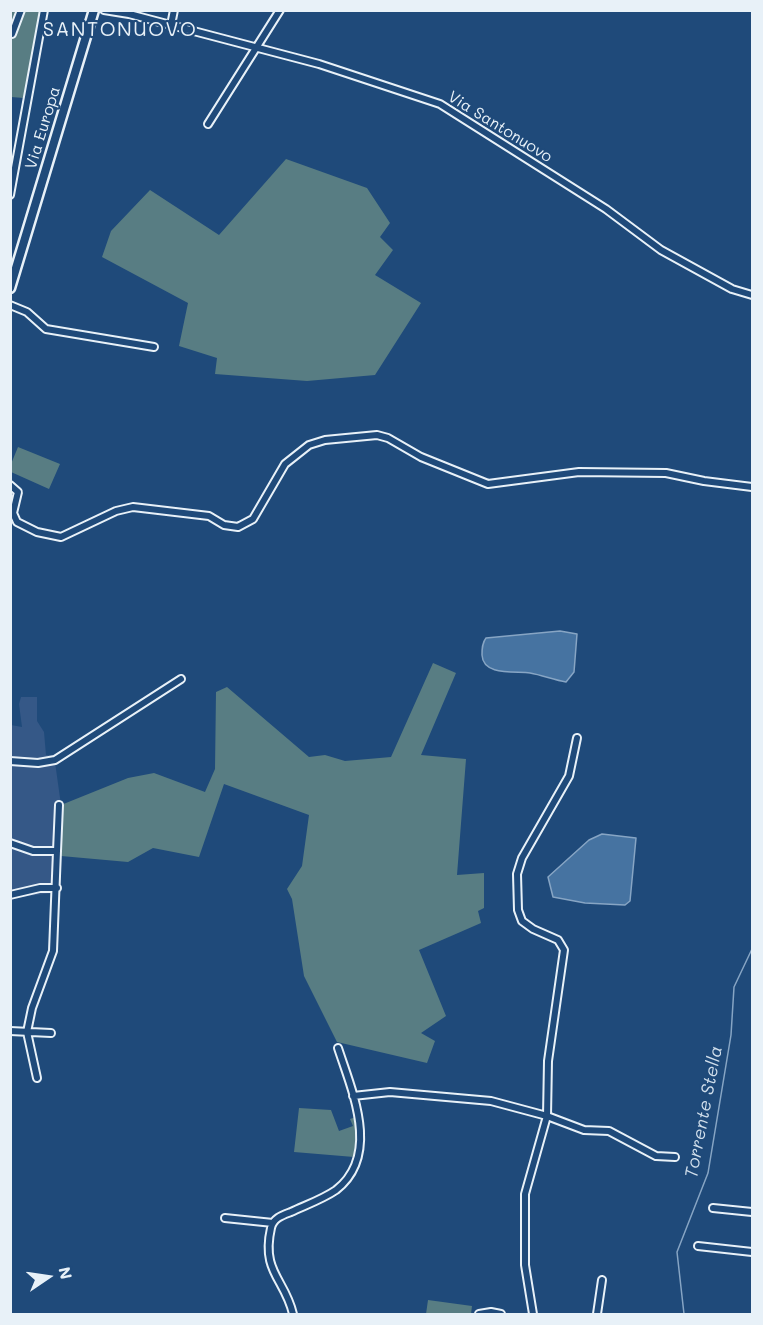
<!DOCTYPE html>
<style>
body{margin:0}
#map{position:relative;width:763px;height:1325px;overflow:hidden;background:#1f4a7a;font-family:Mali,sans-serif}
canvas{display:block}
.frame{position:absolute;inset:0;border:12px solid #e8f1f8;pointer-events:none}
.north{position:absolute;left:18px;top:1247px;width:60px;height:60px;-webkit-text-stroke:4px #1f4a7a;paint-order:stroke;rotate:77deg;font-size:16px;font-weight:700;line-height:24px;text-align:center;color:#e8f1f8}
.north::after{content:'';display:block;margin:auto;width:21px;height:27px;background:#e8f1f8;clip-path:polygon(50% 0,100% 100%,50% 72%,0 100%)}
</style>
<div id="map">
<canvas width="763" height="1325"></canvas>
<div class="frame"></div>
<div class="north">N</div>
</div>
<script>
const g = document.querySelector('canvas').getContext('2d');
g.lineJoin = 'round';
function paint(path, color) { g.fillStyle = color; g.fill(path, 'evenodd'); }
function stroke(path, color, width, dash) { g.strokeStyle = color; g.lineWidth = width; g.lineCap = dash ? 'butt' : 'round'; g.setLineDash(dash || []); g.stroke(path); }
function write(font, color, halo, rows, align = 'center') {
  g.font = font + ' Mali,sans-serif'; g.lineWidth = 4.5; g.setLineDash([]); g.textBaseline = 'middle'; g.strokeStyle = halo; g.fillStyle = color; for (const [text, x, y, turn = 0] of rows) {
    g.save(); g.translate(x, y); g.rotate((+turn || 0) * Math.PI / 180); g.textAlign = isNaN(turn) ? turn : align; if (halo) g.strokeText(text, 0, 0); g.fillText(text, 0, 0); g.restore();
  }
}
const built = new Path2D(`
 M21 697H37V721L44 732 46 755H54L61 805V892L11 898V725L22 727 19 704Z`);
const green = new Path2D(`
 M11 11H41L24 98 11 97Z
 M286 159 367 188 390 223 380 237 393 250 375 275 421 303 375 375 307 381 215 374 217 358 179 346 188 303 102 257 111 231 150 190 219 235Z
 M18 447 60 464 49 489 11 472V464Z
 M433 663 456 673 421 755 466 759 457 875 484 873V908L478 911 481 923 419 950 446 1016 421 1033 435 1041 427 1063 337 1042 304 976 292 899 287 889 302 866 309 815 224 784 199 857 153 848 128 862 61 856V805L128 778 154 773 205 792 215 769 216 692 227 687 309 757 325 755 345 761 391 757Z
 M299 1108 331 1110 339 1131 353 1126 350 1119 356 1117 359 1136 354 1157 294 1152Z
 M428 1300 472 1306 471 1314H426Z`);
const water = new Path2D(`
 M560 631 577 634 574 672 566 682C554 680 542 675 530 673 515 671 483 676 482 655 482 649 482 643 486 638Z
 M602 834 636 838 630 901 625 905 585 903 553 897 548 877 589 840Z`);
const stream = new Path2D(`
 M684 1314 677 1252 708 1173 731 1035 734 987 752 949`);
const minor = new Path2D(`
 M104 10 129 14 319 64 440 104 606 209 661 250 732 289 752 295
 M171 25 174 10
 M12 34 21 10
 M208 124 280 10
 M10 195 44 10
 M10 305 27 312 46 329 154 347
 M10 485 18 492 13 513 17 522 37 532 61 537 116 511 133 507 209 516 224 525 238 527 253 519 285 464 309 445 325 440 377 435 388 438 421 457 488 484 579 472 666 473 704 481 752 487
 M577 738 569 776 522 858 517 874 518 910 522 921 533 929 558 940 564 950 548 1061 547 1116 584 1130 609 1131 656 1156 675 1157
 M10 761 38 763 55 760 181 679
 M10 843 33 851H57L53 951 32 1008 27 1032 37 1078
 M57 851 59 805
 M10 895 40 888H57
 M10 1031 51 1033
 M353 1096 390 1092 491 1101 547 1116 525 1194V1265L533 1314
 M713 1208 752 1212
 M225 1218 273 1223
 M698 1246 752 1252
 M293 1314C285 1279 261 1272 271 1228 273 1218 283 1215 291 1212 306 1205 323 1199 336 1190 381 1155 352 1091 338 1048
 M479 1314 491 1312 501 1314
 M597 1314 602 1280`);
const secondary = new Path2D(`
 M10 288 94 10`);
const streetNames = [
 ["Via Santonuovo",500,127,32],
 ["Via Europa",43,128,-73]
];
const waterNames = [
 ["Torrente Stella",704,1112,-79]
];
const quarterNames = [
 ["SANTONUOVO",120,30]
];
paint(built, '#355887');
paint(green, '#587d83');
paint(water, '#4673a1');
stroke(water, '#87a5c4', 1.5);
stroke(stream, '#87a5c4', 1.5);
stroke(minor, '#e8f1f8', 10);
stroke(secondary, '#e8f1f8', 13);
stroke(minor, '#1f4a7a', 6);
stroke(secondary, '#1f4a7a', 8);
write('16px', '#e8f1f8', '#1f4a7a', streetNames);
write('italic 18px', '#d0deeb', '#1f4a7a', waterNames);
g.letterSpacing = '1.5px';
write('20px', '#e8f1f8', '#1f4a7a', quarterNames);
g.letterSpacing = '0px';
</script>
